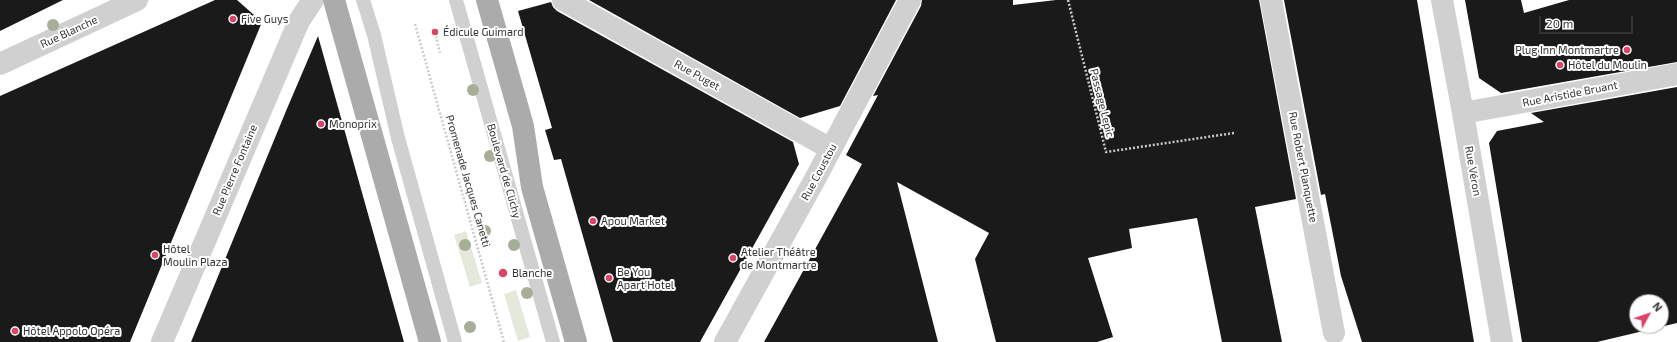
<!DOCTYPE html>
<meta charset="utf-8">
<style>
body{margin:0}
#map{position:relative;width:1677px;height:342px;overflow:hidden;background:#fff;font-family:"Exo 2",sans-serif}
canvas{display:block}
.north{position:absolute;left:1629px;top:294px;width:40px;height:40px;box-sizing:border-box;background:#fff;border:1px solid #adadad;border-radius:50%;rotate:50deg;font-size:11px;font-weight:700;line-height:16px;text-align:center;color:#333}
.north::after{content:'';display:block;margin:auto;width:14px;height:18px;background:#da4468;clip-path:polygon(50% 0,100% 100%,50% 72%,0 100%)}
.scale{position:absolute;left:1539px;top:16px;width:94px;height:18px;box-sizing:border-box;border:2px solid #333;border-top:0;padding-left:5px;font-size:12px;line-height:14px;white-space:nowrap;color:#333;-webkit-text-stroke:3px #fff;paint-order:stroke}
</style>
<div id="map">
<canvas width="1677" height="342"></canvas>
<div class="north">N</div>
<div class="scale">20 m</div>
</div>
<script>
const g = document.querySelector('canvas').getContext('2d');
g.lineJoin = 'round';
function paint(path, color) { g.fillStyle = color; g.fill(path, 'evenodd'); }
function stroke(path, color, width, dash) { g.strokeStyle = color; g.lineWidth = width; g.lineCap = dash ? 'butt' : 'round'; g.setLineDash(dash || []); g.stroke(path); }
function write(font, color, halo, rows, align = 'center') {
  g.font = font + ' "Exo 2",sans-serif'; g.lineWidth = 4; g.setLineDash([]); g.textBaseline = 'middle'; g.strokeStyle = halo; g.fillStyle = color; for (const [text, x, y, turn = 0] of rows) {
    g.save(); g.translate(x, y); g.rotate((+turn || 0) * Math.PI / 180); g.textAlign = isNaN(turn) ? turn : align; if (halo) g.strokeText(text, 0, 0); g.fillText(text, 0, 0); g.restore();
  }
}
const green = new Path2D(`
 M466 231 482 283 470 287 454 235Z
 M516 290 530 337 518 341 504 294Z`);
const building = new Path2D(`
 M0 0H63L0 31Z
 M215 0H237L262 22 130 342H0V96Z
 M589 0H896L840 106 800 118Z
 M922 0H1013V5L1056 0H1259L1296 199 1255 207 1282 342H1222L1197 218 1129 229 1132 248 1088 258 1113 337 1097 342H996L975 259 989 233 897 182 938 342H764L862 164 846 155 878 95 873 96 921 6Z
 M1284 0H1417L1474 342H1362L1341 276 1325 194 1321 195Z
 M1465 0H1521L1524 13 1569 0H1677V62L1501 93 1479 78Z
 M551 2 553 7 557 11 793 142 799 164 700 342H613L561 159 554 160 545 130 552 128 518 11Z
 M318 36 404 342H191L286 111Z
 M1677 87V323L1597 342H1522L1489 143 1497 131 1544 122 1531 113ZM1637 302H1661V326H1637Z`);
const path = new Path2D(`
 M1068 0 1106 152 1234 133
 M415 24 504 342
 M435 32 440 53`);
const service = new Path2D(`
 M363 0 374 35 398 138 455 342
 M456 0 553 342`);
const minor = new Path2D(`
 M563 0 831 149
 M1271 0 1334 333
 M1442 0 1463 113 1502 342
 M1463 113 1677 74
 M725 342 814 181 910 0`);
const tertiary = new Path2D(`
 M0 64 137 0
 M162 342 299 21 313 0`);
const primary = new Path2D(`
 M334 0 430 342
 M487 0 523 126 532 187 576 342`);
const trees = [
 [53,25],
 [473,90],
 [490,156],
 [485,231],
 [465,245],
 [514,245],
 [527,293],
 [470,327]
];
const markers = [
 [233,19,4,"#da4468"],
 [435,32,4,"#da4468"],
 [1627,50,4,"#da4468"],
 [1560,65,4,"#da4468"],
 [321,124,4,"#da4468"],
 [593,221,4,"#da4468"],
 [155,255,4,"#da4468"],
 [733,258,4,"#da4468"],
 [503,273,5,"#da4468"],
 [609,278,4,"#da4468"],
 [15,331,4,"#da4468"]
];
const poiNames = [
 ["Five Guys",241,19],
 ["Édicule Guimard",443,32],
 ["Plug Inn Montmartre",1619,50,"right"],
 ["Hôtel du Moulin",1568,65],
 ["Monoprix",329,124],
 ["Apou Market",601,221],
 ["Hôtel",163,249],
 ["Moulin Plaza",163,262],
 ["Atelier Théâtre",741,252],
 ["de Montmartre",741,265],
 ["Be You",617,272],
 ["Apart'Hotel",617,285],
 ["Blanche",512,273],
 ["Hôtel Appolo Opéra",23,331]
];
const streetNames = [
 ["Rue Blanche",69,32,-25],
 ["Rue Puget",697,75,29],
 ["Rue Aristide Bruant",1570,94,-11],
 ["Passage Lepic",1102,103,76],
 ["Rue Robert Planquette",1303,167,79],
 ["Rue Pierre Fontaine",235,170,-67],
 ["Boulevard de Clichy",504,171,74],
 ["Rue Véron",1473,171,80],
 ["Rue Coustou",819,172,-62],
 ["Promenade Jacques Canetti",468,181,74]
];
paint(green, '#e4e9dc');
paint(building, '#1a1a1a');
stroke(path, '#cacaca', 2.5, [2, 2]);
stroke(service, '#d0d0d0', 14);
stroke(minor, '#d0d0d0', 22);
stroke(tertiary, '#d0d0d0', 22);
stroke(primary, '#ababab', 22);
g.fillStyle = '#a6ae97';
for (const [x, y] of trees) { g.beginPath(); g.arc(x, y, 6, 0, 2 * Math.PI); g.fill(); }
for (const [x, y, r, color] of markers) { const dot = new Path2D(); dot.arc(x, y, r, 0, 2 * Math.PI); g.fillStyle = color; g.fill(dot); stroke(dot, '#fff', 1.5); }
write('11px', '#333', '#fff', poiNames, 'left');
write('11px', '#333', '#fff', streetNames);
</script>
